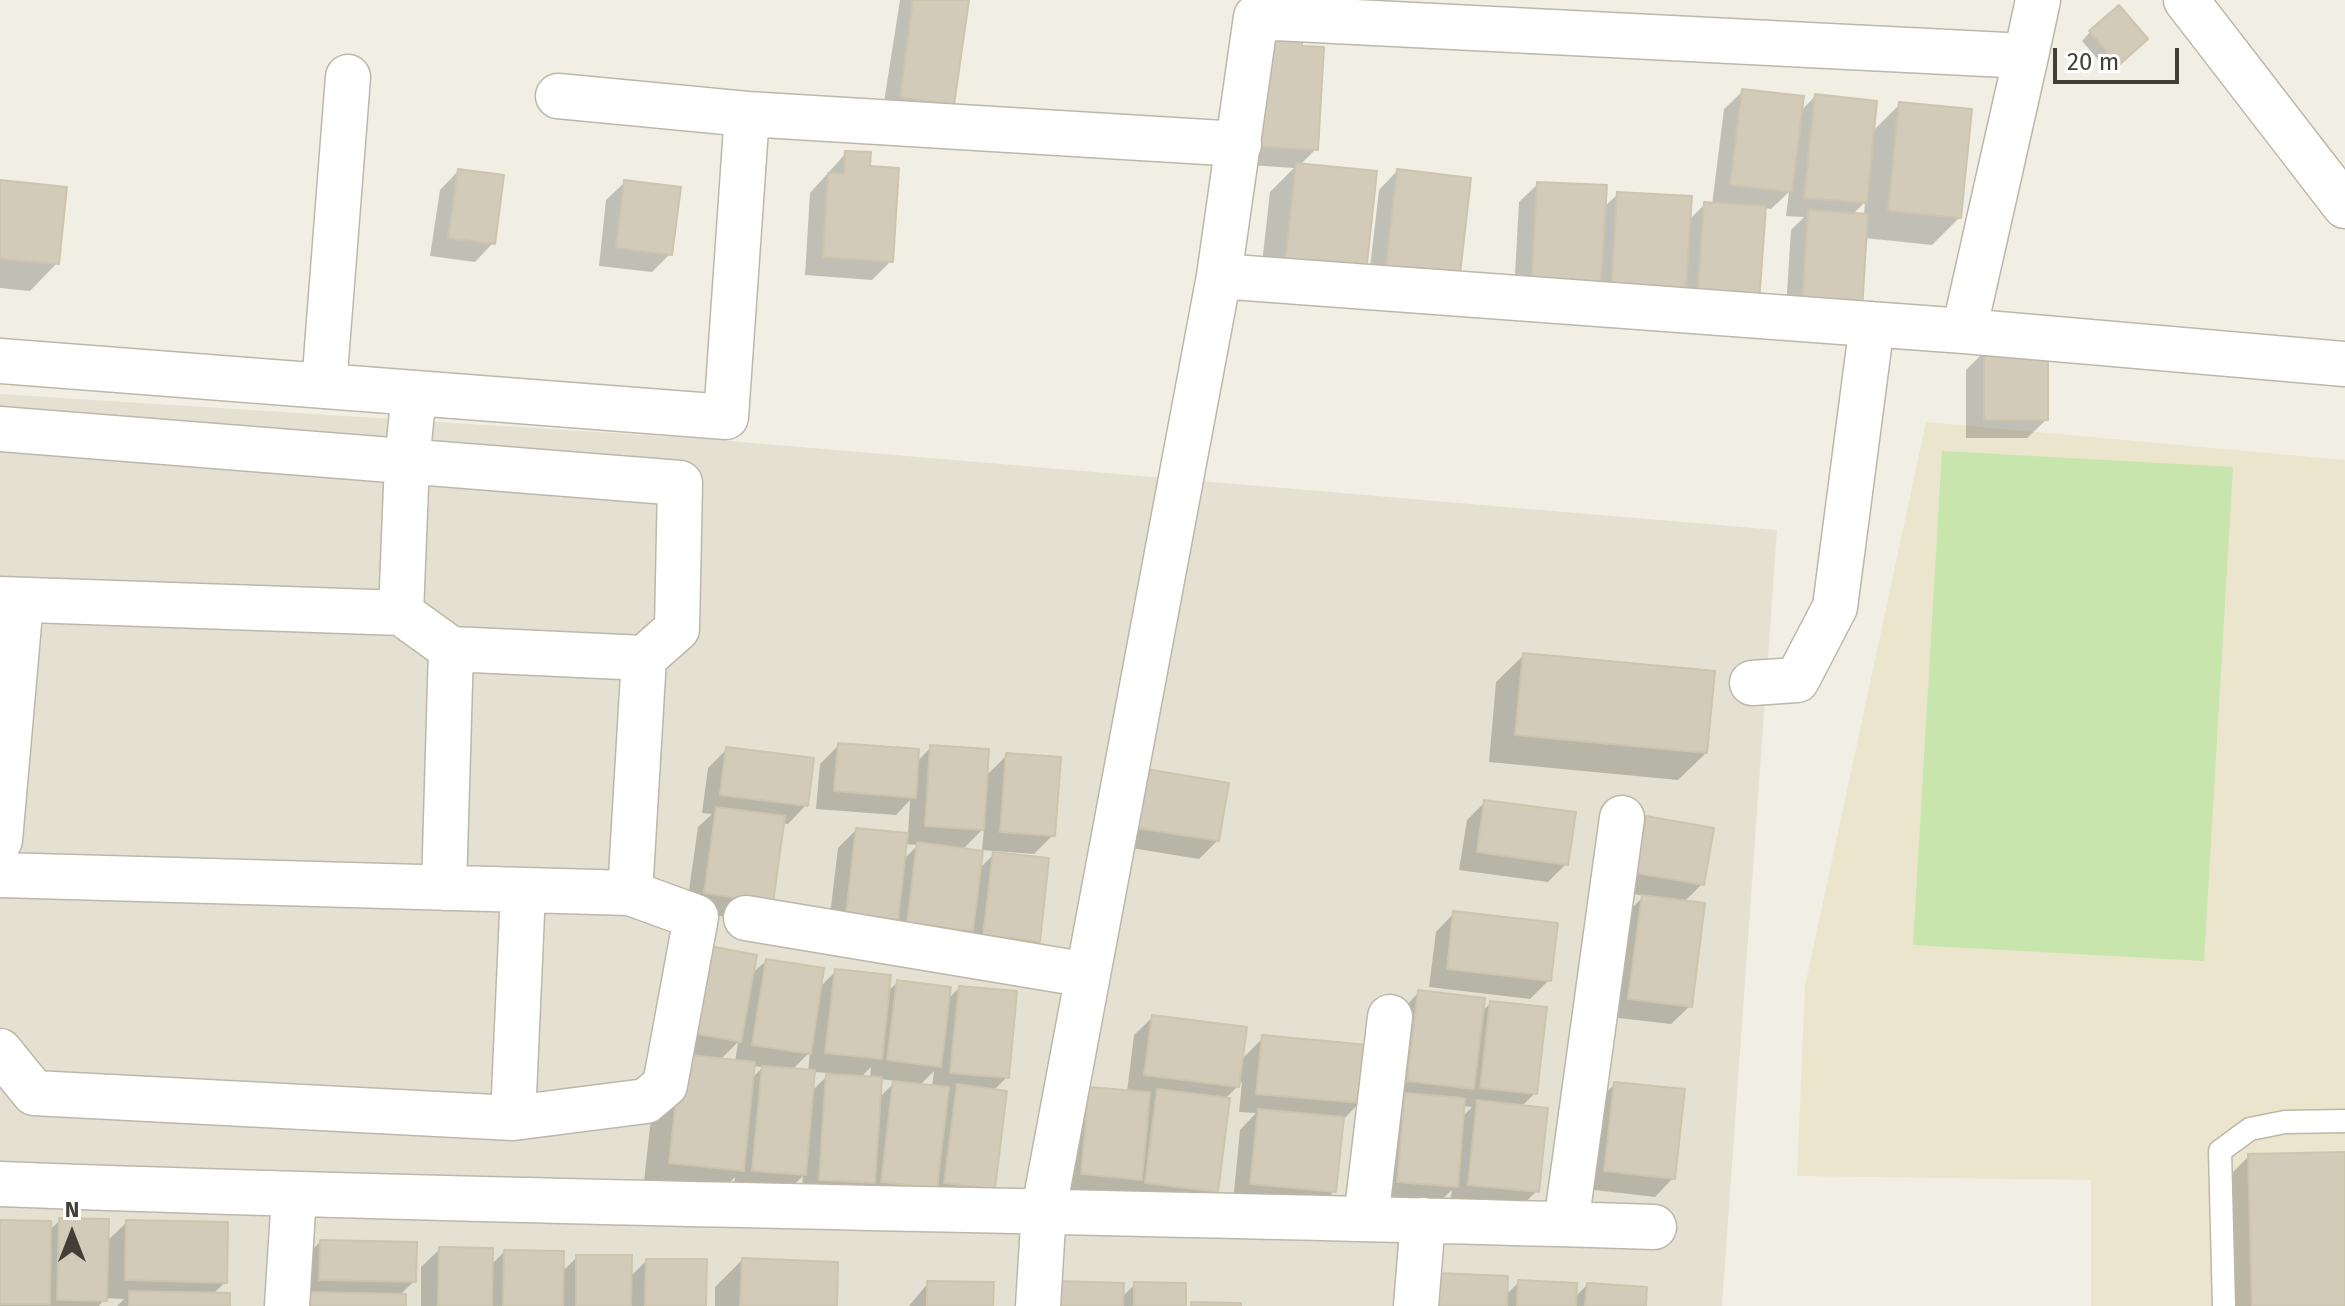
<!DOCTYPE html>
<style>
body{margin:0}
#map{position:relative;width:2345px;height:1306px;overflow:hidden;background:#f1efe4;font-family:"Fira Sans",sans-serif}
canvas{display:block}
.north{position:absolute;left:32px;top:1194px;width:80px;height:80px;-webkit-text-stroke:6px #fff;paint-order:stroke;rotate:0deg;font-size:22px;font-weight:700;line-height:32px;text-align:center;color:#433f34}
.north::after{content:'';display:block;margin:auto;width:28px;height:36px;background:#433f34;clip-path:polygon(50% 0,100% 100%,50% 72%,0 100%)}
.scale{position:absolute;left:2053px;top:48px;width:126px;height:36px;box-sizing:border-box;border:4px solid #433f34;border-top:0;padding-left:10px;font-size:24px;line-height:28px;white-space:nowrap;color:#433f34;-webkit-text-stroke:6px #fff;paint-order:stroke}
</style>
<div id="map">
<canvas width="2345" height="1306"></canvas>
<div class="north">N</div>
<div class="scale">20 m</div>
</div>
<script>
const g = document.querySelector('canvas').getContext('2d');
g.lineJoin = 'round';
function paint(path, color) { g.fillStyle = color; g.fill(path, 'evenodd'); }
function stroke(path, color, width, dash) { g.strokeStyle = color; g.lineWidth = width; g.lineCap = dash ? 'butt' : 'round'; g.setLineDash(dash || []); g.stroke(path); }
const residential = new Path2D(`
 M0 394 707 439 1777 530 1722 1306H0Z`);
const education = new Path2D(`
 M1926 422 2345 460V1306H2091V1180L1797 1176 1805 986Z`);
const green = new Path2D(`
 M1942 451 2233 467 2204 961 1913 945Z`);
const shadow = new Path2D(`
 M900 0H967L953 104 882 115Z
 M2090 32 2137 48 2109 72 2082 41Z
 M1300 42 1316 149 1300 165 1375 173 1259 290 1270 192 1294 168 1234 164Z
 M1743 91 1800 112 1815 96 1872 132 1900 104 1960 217 1932 245 1865 238 1785 324 1791 230 1804 217 1786 216 1789 192 1771 209 1764 208 1757 303 1513 311 1519 202 1538 184 1603 208 1618 194 1688 221 1705 204 1712 205 1724 109ZM1865 202 1864 216 1852 215Z
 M846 153 868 167 891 261 872 280 805 275 810 193Z
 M458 171 493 243 475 262 430 256 440 190Z
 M1397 171 1438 301 1367 293 1379 190Z
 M0 182 57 263 30 291 0 288Z
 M625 182 670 254 652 272 599 266 606 200Z
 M1985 351 2046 420 2027 438H1966V370Z
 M1524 655 1706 753 1678 780 1489 762 1496 682Z
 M839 745 917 762 931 747 986 776 1007 755 1053 835 1034 854 982 850 984 828 962 850 979 869 995 853 1038 942 1019 960 828 932 838 848 856 830 908 835 910 800 896 815 816 809 820 764ZM905 844 918 845 903 860Z
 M727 749 806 805 788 824 782 823 753 921 686 911 698 827 712 814 702 813 708 768Z
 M1123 789 1218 840 1199 859 1113 845Z
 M1485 802 1566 864 1548 882 1459 870 1467 820Z
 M1647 819 1702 884 1684 902 1690 1006 1671 1024 1610 1017 1624 916 1644 896 1619 891 1628 837Z
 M1454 913 1549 980 1530 999 1429 987 1436 932Z
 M766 961 819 988 836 971 887 992 898 982 947 1000 959 988 1007 1077 993 1091V1189L801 1198 803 1176 785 1193 734 1188 735 1177 714 1198 643 1190 655 1083 666 1049ZM738 1042 735 1062 720 1060ZM810 1052 808 1072 792 1070ZM753 1066 763 1067 752 1078ZM871 1067 870 1079 860 1078ZM934 1071 932 1087 919 1086ZM813 1072 830 1073 811 1092ZM880 1079 896 1081 879 1098Z
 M1419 992 1481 1012 1491 1003 1535 1093 1521 1107 1537 1191 1518 1209 1450 1202 1452 1190 1437 1204 1380 1200 1401 1011ZM1462 1106 1472 1107 1461 1118Z
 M1153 1017 1241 1060 1263 1038 1360 1102 1341 1122 1334 1191 1316 1210 1233 1202 1240 1130 1256 1113 1239 1112 1242 1082 1225 1099 1216 1191 1198 1209 1127 1201 1129 1190 1121 1197 1063 1192 1071 1107 1090 1089 1127 1092 1134 1035Z
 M1615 1084 1673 1178 1655 1197 1586 1189 1596 1102Z
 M2345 1154V1306H2217L2214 1191 2249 1156Z
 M60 1220 106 1242 127 1222 225 1282 212 1295 228 1306H117L124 1299 105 1298 99 1306H0V1222L49 1231Z
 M320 1242 414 1281 399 1296 404 1306H298L302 1260Z
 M440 1249 490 1266 504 1252 562 1272 577 1257 630 1277 646 1261 704 1306H421V1267Z
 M742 1260 835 1306H715V1287Z
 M1519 1282 1574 1298 1587 1285 1644 1306H1419L1505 1296Z
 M928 1283 991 1306H909Z
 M1135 1284 1184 1306H1042L1122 1297Z`);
const building = new Path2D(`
 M913 0H969L954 105 900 97Z
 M2119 5 2148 39 2119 65 2089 31Z
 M1267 38 1302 40V46L1324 47 1318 150 1252 146Z
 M1742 89 1804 96 1792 192 1730 185Z
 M1815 94 1877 101 1867 203 1804 198Z
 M1899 102 1972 109 1961 218 1888 211Z
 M845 151 871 152 870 166 899 168 893 262 823 257 828 173 844 174Z
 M1296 163 1377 171 1366 273 1285 264Z
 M458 169 504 175 495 244 448 238Z
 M1397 169 1471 178 1459 283 1385 276Z
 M0 180 67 187 59 264 0 259Z
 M624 180 681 187 672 255 616 248Z
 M1537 182 1607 185 1600 296 1531 293Z
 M1617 192 1692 196 1685 301 1611 296Z
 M1704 202 1766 206 1759 303 1697 299Z
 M1808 210 1868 214 1862 310 1802 306Z
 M1984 349H2048V420H1984Z
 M1523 653 1715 671 1707 753 1515 735Z
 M838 743 919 749 916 798 834 791Z
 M930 745 989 749 984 830 925 826Z
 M726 747 814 758 808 806 720 795Z
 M1006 753 1061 757 1055 836 1000 832Z
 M1140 768 1229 783 1219 841 1131 827Z
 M1484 800 1576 812 1568 865 1477 852Z
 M716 807 785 816 773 903 704 893Z
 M1646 816 1714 828 1704 885 1636 873Z
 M856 828 908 833 898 920 846 914Z
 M917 842 983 851 973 931 907 923Z
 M993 852 1049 858 1040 942 983 935Z
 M1642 895 1705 903 1692 1007 1628 999Z
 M1453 911 1558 923 1551 981 1447 969Z
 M699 944 757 955 741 1042 683 1031Z
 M766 959 824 968 811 1054 752 1045Z
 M835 969 891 975 882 1059 825 1053Z
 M897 980 951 987 941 1067 887 1060Z
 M959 986 1017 991 1009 1078 950 1073Z
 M1418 990 1485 998 1474 1089 1407 1081Z
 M1490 1001 1547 1007 1537 1094 1480 1088Z
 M1152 1015 1247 1027 1239 1087 1144 1075Z
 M1262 1035 1368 1045 1362 1103 1256 1094Z
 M681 1054 755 1062 744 1171 669 1163Z
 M762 1066 815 1070 806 1175 752 1171Z
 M826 1074 882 1077 875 1183 819 1180Z
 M893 1081 949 1087 937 1188 881 1182Z
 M1614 1082 1685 1089 1675 1179 1604 1171Z
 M957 1084 1007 1091 995 1189 944 1183Z
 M1089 1087 1150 1092 1142 1180 1081 1174Z
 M1157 1089 1230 1098 1218 1192 1145 1183Z
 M1405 1093 1465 1098 1458 1187 1397 1182Z
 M1477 1100 1548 1108 1539 1192 1468 1185Z
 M1258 1109 1344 1117 1336 1192 1250 1184Z
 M2345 1152V1306H2252L2248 1154Z
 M59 1218 109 1219 107 1301 57 1300Z
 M0 1220 51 1221 50 1304H0Z
 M126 1220 228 1222 227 1283 125 1280Z
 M320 1240 417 1242 416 1282 319 1280Z
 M439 1247 493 1248 492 1306H438Z
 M504 1250 564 1251 563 1306H503Z
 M576 1255H632L631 1306H576Z
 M742 1258 838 1262 837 1306H740Z
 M646 1259H707L706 1306H645Z
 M1438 1273 1508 1276 1507 1306H1436Z
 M1518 1280 1577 1283 1576 1306H1517Z
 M927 1281 994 1282 993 1306H927Z
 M1059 1281 1124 1283 1123 1306H1059Z
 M1134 1282 1186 1283V1306H1134Z
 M1587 1283 1647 1287 1646 1306H1585Z
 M129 1291 230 1293V1306H129Z
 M310 1292 406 1294V1306H310Z
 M1191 1302 1241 1303V1306H1191Z`);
const service = new Path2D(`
 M2224 1306 2220 1151 2250 1129 2285 1122 2345 1121`);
const minor = new Path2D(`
 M2038 0 2026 56 1256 17 1219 276 1964 331 2345 364
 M558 96 747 114 1239 144
 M1964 331 2026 56
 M0 361 726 417 747 114
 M324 386 348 77
 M0 429 680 483 677 629 644 658 630 893 696 917 665 1085 646 1101 513 1118 34 1093 0 1051
 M0 599 401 613 451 649 644 658
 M401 613 407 461 414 393
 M1752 683 1797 680 1835 607 1872 324
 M0 840 21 601
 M0 875 630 893
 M444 888 451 649
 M746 918 1088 975
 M513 1118 523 891
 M0 1184C551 1205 1103 1210 1654 1227
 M1366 1219 1390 1017
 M1566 1224 1622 818
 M287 1306 294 1195
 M1038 1306 1044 1209 1219 276
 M1416 1306 1423 1220`);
const tertiary = new Path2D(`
 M2186 0 2345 206`);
paint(residential, '#e5e1d2');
paint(education, '#ebe5ce');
paint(green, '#c7e5ad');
paint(shadow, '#0003');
paint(building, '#d3cbba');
stroke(building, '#cdc4ad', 2);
stroke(service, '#bdb7a7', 25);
stroke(minor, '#bdb7a7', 47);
stroke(tertiary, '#bdb7a7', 47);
stroke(service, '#fff', 22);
stroke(minor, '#fff', 44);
stroke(tertiary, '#fff', 44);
</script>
